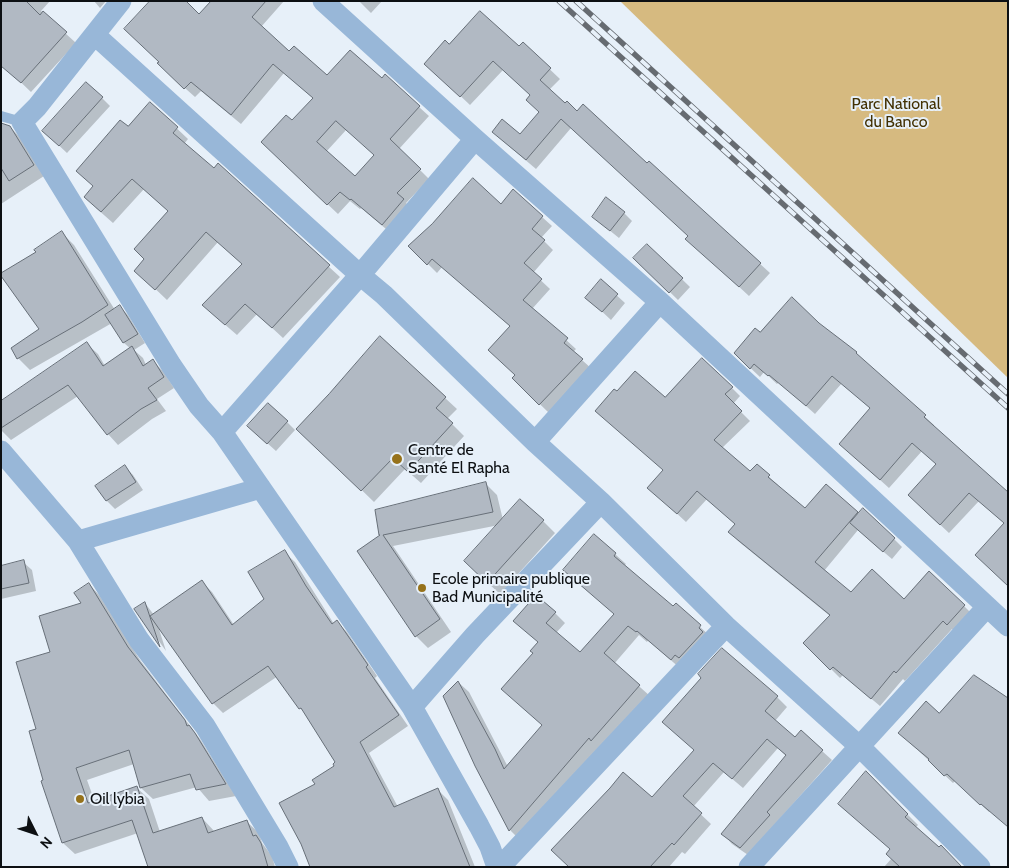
<!DOCTYPE html>
<meta charset="utf-8">
<style>
body{margin:0}
#map{position:relative;width:1009px;height:868px;overflow:hidden;background:#e7f0f9;font-family:Cabin,sans-serif}
canvas{display:block}
.frame{position:absolute;inset:0;border:2px solid #0d1013;pointer-events:none}
.north{position:absolute;left:10px;top:808px;width:50px;height:50px;-webkit-text-stroke:4px #e7f0f9;paint-order:stroke;rotate:131deg;font-size:14px;font-weight:700;line-height:20px;text-align:center;color:#0d1013}
.north::after{content:'';display:block;margin:auto;width:18px;height:22px;background:#0d1013;clip-path:polygon(50% 0,100% 100%,50% 72%,0 100%)}
</style>
<div id="map">
<canvas width="1009" height="868"></canvas>
<div class="frame"></div>
<div class="north">N</div>
</div>
<script>
const g = document.querySelector('canvas').getContext('2d');
g.lineJoin = 'round';
function paint(path, color) { g.fillStyle = color; g.fill(path, 'evenodd'); }
function stroke(path, color, width, dash) { g.strokeStyle = color; g.lineWidth = width; g.lineCap = dash ? 'butt' : 'round'; g.setLineDash(dash || []); g.stroke(path); }
function write(font, color, halo, rows, align = 'center') {
  g.font = font + ' Cabin,sans-serif'; g.lineWidth = 4; g.setLineDash([]); g.textBaseline = 'middle'; g.strokeStyle = halo; g.fillStyle = color; for (const [text, x, y, turn = 0] of rows) {
    g.save(); g.translate(x, y); g.rotate((+turn || 0) * Math.PI / 180); g.textAlign = isNaN(turn) ? turn : align; if (halo) g.strokeText(text, 0, 0); g.fillText(text, 0, 0); g.restore();
  }
}
const green = new Path2D(`
 M620 1H1008V378Z`);
const shadow = new Path2D(`
 M1 1H50L41 11 76 43 31 92 9 71Z
 M94 1H106L100 8Z
 M212 1H284L261 27 289 53 327 77 382 80 419 107 429 116 399 149 429 179 406 203 413 210 392 234 361 208 360 209 350 201 338 214 272 152 292 122 314 99 284 73 241 124 201 91 195 97 168 73 199 15ZM347 129 375 155 355 178 326 152Z
 M359 1H382L371 13Z
 M523 44 560 79 549 90 647 165 649 162 770 273 749 296 697 248 689 236 571 128 536 169 503 141 494 132 520 136 540 112 532 96 503 70 470 105 436 73 449 46 519 48Z
 M102 98 110 106 67 153 52 139Z
 M150 103 188 139 184 144 214 169 218 165 340 277 283 338 257 314 237 335 215 316 243 264 218 242 167 300 147 281 145 260 169 212 144 189 113 223 96 208 94 187 128 128Z
 M10 127 21 138 44 176 1 204V128Z
 M501 206 542 217 552 226 541 238 553 250 533 273 550 289 532 309 576 349 573 352 592 369 549 413 513 378 516 375 511 327 442 267 437 273 410 246Z
 M624 213 632 221 619 238 593 217Z
 M62 233 74 245 115 310 120 307 128 315 145 343 134 350 143 358 146 365 153 361 163 371 174 388 157 399 166 411 152 419 118 445 108 434 78 396 11 440 1 430V403L87 344 98 354 105 366 131 349 124 343 112 323 30 370 18 358 41 330 37 252Z
 M647 245 690 287 678 300 635 258Z
 M601 281 625 303 611 320 595 305Z
 M818 324 856 353 865 363 934 425 933 426 1005 524 979 501 949 533 918 504 938 465 922 451 889 488 840 444 871 409 842 383 815 414 779 382 777 384 764 372 760 377 744 362 760 333Z
 M380 338 457 409 447 419 464 436 421 483 405 469 374 502 310 440Z
 M732 388 740 396 733 404 750 421 722 448 751 473 757 466 778 485 777 486 805 510 826 486 859 515 894 539 902 547 892 559 858 530 824 571 851 594 964 606 972 614 956 633 952 629 905 681 903 679 880 706 843 675 840 678 805 643 830 616 738 541 730 532 736 525 707 499 686 522 658 496 664 471 665 399Z
 M287 422 295 430 276 451 257 434Z
 M125 467 133 475 143 490 115 509 107 501 97 486Z
 M485 483 497 495 503 520 543 521 555 533 500 594 478 574 499 525 393 546 451 632 428 648 416 636 380 535Z
 M595 536 626 564 624 566 673 607 676 605 711 637 682 670 648 640 647 642 639 635 614 664 650 696 520 840 510 830 477 765 458 682 469 692 508 767 544 726 534 653 539 642 525 631 555 613 565 623 556 633 580 654 615 614Z
 M284 552 295 562 334 624 337 622 347 632 377 676 375 678 408 726 369 753 398 807 438 790 448 800 475 867H311L316 784 336 766 337 763 307 715 300 708 278 676 223 713 213 703 158 626 166 651 136 609 145 603 154 615 202 582 212 592 234 625 265 599Z
 M23 562 32 570 36 591 1 599V567Z
 M89 584 100 596 140 660 200 739 236 796 209 801 197 787 153 799 141 788 134 764 87 780 95 802 137 788 149 799 160 832 202 818 215 832 247 822 259 833 262 843 272 856 275 867H150L138 833 75 854 63 843 44 781 38 730 51 652 83 604Z
 M777 697 787 707 775 721 795 739 822 751 832 760 776 823 751 857 732 844 723 834 786 756 778 748 743 788 724 772 693 807 711 824 685 854 682 852 669 867H570L652 799 695 751 664 722Z
 M939 714 990 811 989 812 955 781 953 783 908 741Z
 M866 773 918 825 916 827 960 867H884L892 858 891 850 839 804Z`);
const building = new Path2D(`
 M1 1H26L40 15 43 11 67 32 21 83 1 66Z
 M150 1H186L199 14 211 1H266L252 17 289 51 294 46 327 75 350 50 382 78 385 74 420 106 390 139 421 169 397 193 404 199 382 225 351 199 350 200 340 192 327 205 261 142 286 115 292 120 313 98 273 64 231 115 191 82 184 89 157 63 159 62 124 29ZM336 121 374 155 355 176 317 142Z
 M480 11 519 46 523 42 551 68 540 80 565 103 567 101 577 111 583 104 647 163 649 161 761 263 739 287 685 239 688 236 561 119 526 160 492 132 502 119 520 134 539 112 526 100 530 95 493 61 460 97 424 64 445 40 449 44Z
 M86 82 103 97 59 146 42 131Z
 M150 102 178 127 173 133 214 168 218 163 330 265 272 328 245 304 225 325 202 305 242 264 206 232 155 290 134 271 144 259 134 249 168 211 132 179 101 212 84 197 93 186 76 171 120 120 128 126Z
 M1 123 10 126 34 165 9 181 1 168Z
 M473 178 501 204 513 189 543 216 532 229 545 240 524 263 542 279 523 300 568 338 564 343 583 359 539 405 512 378 515 375 488 350 510 326 432 259 427 265 408 246 432 224Z
 M606 197 625 212 610 231 592 217Z
 M62 231 108 305 82 322 17 359 11 348 39 329 1 276V273L36 252 34 250Z
 M647 244 683 278 669 293 633 258Z
 M601 279 618 294 602 312 585 298Z
 M792 297 819 323 857 352 856 353 926 415 924 417 1008 492V586L975 555 1004 523 969 493 940 525 908 495 936 464 912 443 880 480 839 444 870 408 832 376 806 406 769 375 768 376 754 364 750 369 734 353 755 328 760 332Z
 M120 305 138 334 123 343 105 315Z
 M380 336 446 397 436 408 453 423 408 472 393 458 361 491 296 429 329 394Z
 M87 342 103 366 132 346 143 366 153 359 164 377 148 388 157 400 141 409 107 435 68 385 1 428V401Z
 M702 358 733 387 725 394 742 411 714 440 750 471 757 464 770 475 768 477 805 508 826 484 858 512 815 562 851 592 872 569 904 599 929 571 965 605 947 625 943 621 896 673 894 671 871 699 833 667 830 670 803 643 830 615 728 532 735 524 697 491 677 514 647 488 663 470 595 411 614 389 617 391 635 371 665 397Z
 M268 403 288 421 267 444 247 426Z
 M125 465 136 482 106 501 95 486Z
 M486 482 493 512 383 535 440 619 415 637 357 551 380 535H379L375 510Z
 M520 499 544 520 487 583 464 561Z
 M863 508 895 538 883 552 850 523Z
 M594 534 616 553 614 556 673 606 676 603 701 625 699 628 703 632 679 658 675 655 671 660 637 631 636 632 628 626 604 653 640 685 591 741 589 738 509 831 475 766 443 696 458 681 495 749 504 769 542 725 501 689 533 653 530 651 538 642 513 621 536 595 556 612 546 623 580 652 614 614 563 570Z
 M285 550 306 586 332 624 337 620 368 665 366 667 399 715 360 742 394 807 438 788 470 867H310L301 844 279 803 315 784 312 780 334 766 333 764 335 762 301 708 299 709 268 666 212 704 150 616 202 580 232 625 264 599 248 572Z
 M24 560 29 583 1 589V566Z
 M89 583 128 647 185 720 187 726 189 725 195 733 226 784 196 790 190 774 140 788 129 750 76 768 88 803 137 786 153 833 202 817 208 833 247 820 253 836 256 835 261 843 268 867H148L132 820 62 843 41 781 43 780 29 731 36 729 16 662 50 652 39 616 81 603 74 593Z
 M145 602 160 647 134 609Z
 M722 648 778 696 765 711 795 737 801 730 823 750 767 812 770 815 740 848 721 834 786 755 767 739 732 779 713 763 683 796 702 813 674 845 672 843 650 867H569L551 850 610 788 623 772 652 797 694 750 662 722 701 678 698 674Z
 M974 675 1008 698V827L981 804 980 805 947 774 944 776 928 760 929 759 898 733 926 701 939 713Z
 M866 771 908 814 905 817 939 847 941 845 962 867H900L886 854 890 849 838 804Z`);
const lane = new Path2D(`
 M1 116 22 122`);
const street = new Path2D(`
 M121 1 37 107 22 122 171 365 199 406 222 432 412 707 479 826 490 847 497 867
 M323 1 475 139 660 302 1008 626
 M95 35 360 275 384 295 535 442 601 502 726 626 859 746 980 867
 M222 432 360 275 475 139
 M535 442 660 302
 M1 451 78 541 139 640 205 726 278 847 288 867
 M78 541 261 488
 M412 707 475 635 601 502
 M500 867 726 626
 M749 867 987 607`);
const rail = new Path2D(`
 M559 1 1008 408
 M576 1 1008 394`);
const markers = [
 [397,459,6,"#96721b"],
 [422,588,5,"#96721b"],
 [80,799,5,"#96721b"]
];
const parkNames = [
 ["Parc National",896,104],
 ["du Banco",896,122]
];
const poiNames = [
 ["Centre de",408,450],
 ["Santé El Rapha",408,468],
 ["Ecole primaire publique",432,579],
 ["Bad Municipalité",432,597],
 ["Oil lybia",90,799]
];
paint(green, '#d6ba80');
paint(shadow, '#0003');
paint(building, '#b1b9c3');
stroke(building, '#676f78', 1);
stroke(lane, '#98b7d8', 10);
stroke(street, '#98b7d8', 21);
stroke(rail, '#666b71', 5.5);
stroke(rail, '#e7f0f9', 4, [11]);
for (const [x, y, r, color] of markers) { const dot = new Path2D(); dot.arc(x, y, r, 0, 2 * Math.PI); g.fillStyle = color; g.fill(dot); stroke(dot, '#e7f0f9', 2); }
write('16px', '#423002', '#e7f0f9', parkNames);
write('16px', '#0d1013', '#e7f0f9', poiNames, 'left');
</script>
